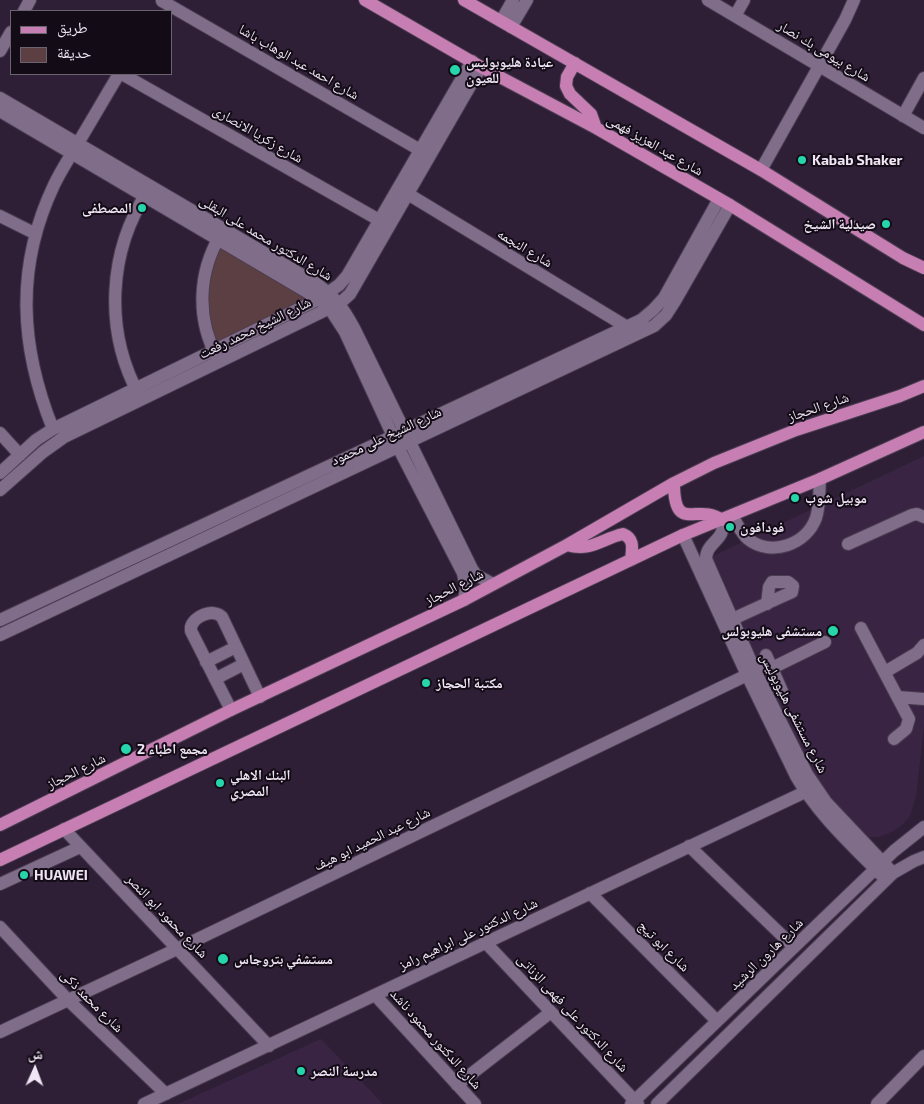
<!DOCTYPE html>
<meta charset="utf-8">
<style>
body{margin:0}
#map{position:relative;width:924px;height:1104px;overflow:hidden;background:#2e1f36;font-family:"Exo 2","Noto Naskh Arabic",sans-serif}
canvas{display:block}
.legend{position:absolute;left:10px;top:10px;width:162px;height:65px;box-sizing:border-box;background:#130c16;border:1px solid #6b636f;margin:0;padding:6px 9px;list-style:none;font-size:15px;color:#efe5f5}
.legend li{display:flex;align-items:center;gap:10px;height:25px}
.legend b{width:25px;border:1px solid #6b636f}
.north{position:absolute;left:10px;top:1044px;width:50px;height:50px;-webkit-text-stroke:4px #130c16;paint-order:stroke;rotate:2deg;font-size:14px;font-weight:700;line-height:20px;text-align:center;color:#efe5f5}
.north::after{content:'';display:block;margin:auto;width:18px;height:22px;background:#efe5f5;clip-path:polygon(50% 0,100% 100%,50% 72%,0 100%)}
</style>
<div id="map">
<canvas width="924" height="1104"></canvas>
<ul class="legend">
<li><b style="height:6px;background:#c67eb3"></b>طريق</li>
<li><b style="height:14px;background:#5c3f43"></b>حديقة</li>
</ul>
<div class="north">ش</div>
</div>
<script>
const g = document.querySelector('canvas').getContext('2d');
g.lineJoin = 'round';
function paint(path, color) { g.fillStyle = color; g.fill(path, 'evenodd'); }
function stroke(path, color, width, dash) { g.strokeStyle = color; g.lineWidth = width; g.lineCap = dash ? 'butt' : 'round'; g.setLineDash(dash || []); g.stroke(path); }
function write(font, color, halo, rows, align = 'center') {
  g.font = font + ' "Exo 2","Noto Naskh Arabic",sans-serif'; g.lineWidth = 4; g.setLineDash([]); g.textBaseline = 'middle'; g.strokeStyle = halo; g.fillStyle = color; for (const [text, x, y, turn = 0] of rows) {
    g.save(); g.translate(x, y); g.rotate((+turn || 0) * Math.PI / 180); g.textAlign = isNaN(turn) ? turn : align; if (halo) g.strokeText(text, 0, 0); g.fillText(text, 0, 0); g.restore();
  }
}
const built = new Path2D(`
 M924 456V726L916 796 910 816 904 823 894 831 879 837H866L810 775 709 558Z
 M321 1039 383 1104H178Z`);
const green = new Path2D(`
 M217 239 319 299 214 351 202 303Z`);
const minor = new Path2D(`
 M708 0 924 128
 M162 1 420 150
 M24 11 30 0
 M735 16 744 0
 M501 21 513 0
 M511 27 527 0
 M0 51 11 32
 M122 74 379 220
 M0 98 314 282C335 297 342 306 354 328L472 569 476 575 493 584
 M0 111 319 299 330 309 345 332 398 447 463 573 466 588 464 600
 M903 116 924 78
 M761 170 845 20 854 0
 M408 194 627 327
 M0 216 36 234
 M217 357C196 318 198 272 221 234
 M139 395C104 331 108 251 148 191
 M53 429C20 347 15 267 54 185 61 170 70 157 78 143 92 120 105 97 119 74
 M0 433 20 455
 M0 473 36 440 53 429 319 299 339 285 347 276 472 61
 M0 490 43 452 64 437 340 303 350 294 481 67
 M732 516C737 523 741 533 748 539 771 557 806 545 816 518 820 506 819 491 820 479
 M722 520C727 541 706 541 706 559L755 671 807 774 826 802 893 873
 M683 535 747 675 796 776C819 816 854 847 886 880
 M848 544 912 515 917 514 924 517
 M733 619C752 610 772 601 792 592L793 586 788 582H772L769 587 767 604
 M0 620 641 320 653 310 664 298 719 199
 M861 628 909 719 906 729 894 739
 M0 635 654 326 666 315 675 301 730 205
 M766 655 782 691
 M206 662 236 647
 M772 668 825 642
 M885 672 917 653 924 645
 M215 679 244 664
 M898 697 924 699
 M231 710 191 631V627C194 616 213 608 222 617L260 697
 M64 829 269 1046
 M689 846 794 947
 M0 884 80 847
 M590 893 717 1021
 M0 927 68 1000 166 1094
 M485 942 638 1104
 M375 995 475 1104
 M0 1032 177 949 770 664
 M457 1085 551 1012
 M144 1104 805 792
 M631 1104 894 851 924 827
 M657 1104 893 873 914 861 924 857
 M877 1104 924 1056`);
const major = new Path2D(`
 M365 0 481 67 596 128 730 205 924 325
 M464 0 761 170 903 258 924 268
 M575 63 567 77 566 86 570 94 591 114 596 128
 M674 483C674 535 698 502 722 520
 M567 545C591 552 601 539 623 534 635 539 632 549 631 560
 M0 825 231 710 464 600 567 545 674 483 714 463 796 430 900 396 924 386
 M0 860 683 535 820 479 924 432`);
const markers = [
 [455,70,6,"#27d5ad"],
 [802,160,5,"#27d5ad"],
 [142,208,5,"#27d5ad"],
 [886,224,5,"#27d5ad"],
 [795,498,5,"#27d5ad"],
 [730,527,5,"#27d5ad"],
 [833,631,6,"#27d5ad"],
 [426,683,5,"#27d5ad"],
 [126,749,6,"#27d5ad"],
 [220,783,5,"#27d5ad"],
 [24,875,5,"#27d5ad"],
 [223,959,6,"#27d5ad"],
 [301,1071,5,"#27d5ad"]
];
const streetNames = [
 ["شارع بيومى بك نصار",824,51,31],
 ["شارع احمد عبد الوهاب باشا",299,62,30],
 ["شارع زكريا الانصارى",258,134,30],
 ["شارع عبد العزيز فهمى",655,145,30],
 ["شارع الدكتور محمد على البقلى",266,238,31],
 ["شارع النجمه",525,248,31],
 ["شارع الشيخ محمد رفعت",255,328,-26],
 ["شارع الحجاز",818,407,-19],
 ["شارع الشيخ على محمود",386,436,-25],
 ["شارع الحجاز",454,587,-27],
 ["شارع مستشفى هليوبوليس",794,713,63],
 ["شارع الحجاز",76,771,-26],
 ["شارع عبد الحميد ابو هيف",372,839,-26],
 ["شارع محمود ابو النصر",167,916,46],
 ["شارع الدكتور على ابراهيم رامز",468,934,-25],
 ["شارع ابو تيج",664,946,45],
 ["شارع هارون الرشيد",766,954,-44],
 ["شارع محمد ذكى",92,1001,45],
 ["شارع الدكتور على فهمى الزناتى",573,1013,47],
 ["شارع الدكتور محمود ناشد",436,1039,48]
];
const poiNames = [
 ["عيادة هليوبوليس",466,62],
 ["للعيون",466,78],
 ["Kabab Shaker",812,160],
 ["المصطفى",132,208,"right"],
 ["صيدلية الشيخ",876,224,"right"],
 ["موبيل شوب",805,498],
 ["فودافون",740,527],
 ["مستشفى هليوبولس",822,631,"right"],
 ["مكتبة الحجاز",436,683],
 ["مجمع اطباء 2",137,749],
 ["البنك الاهلي",230,775],
 ["المصري",230,791],
 ["HUAWEI",34,875],
 ["مستشفي بتروجاس",234,959],
 ["مدرسة النصر",311,1071]
];
paint(built, '#392543');
paint(green, '#5c3f43');
stroke(minor, '#4a3d51', 14);
stroke(major, '#4a3d51', 14);
stroke(minor, '#806d89', 12);
stroke(major, '#c67eb3', 12);
for (const [x, y, r, color] of markers) { const dot = new Path2D(); dot.arc(x, y, r, 0, 2 * Math.PI); g.fillStyle = color; g.fill(dot); stroke(dot, '#130c16', 2); }
write('14px', '#efe5f5', '#130c16', streetNames);
write('bold 14px', '#efe5f5', '#130c16', poiNames, 'left');
</script>
